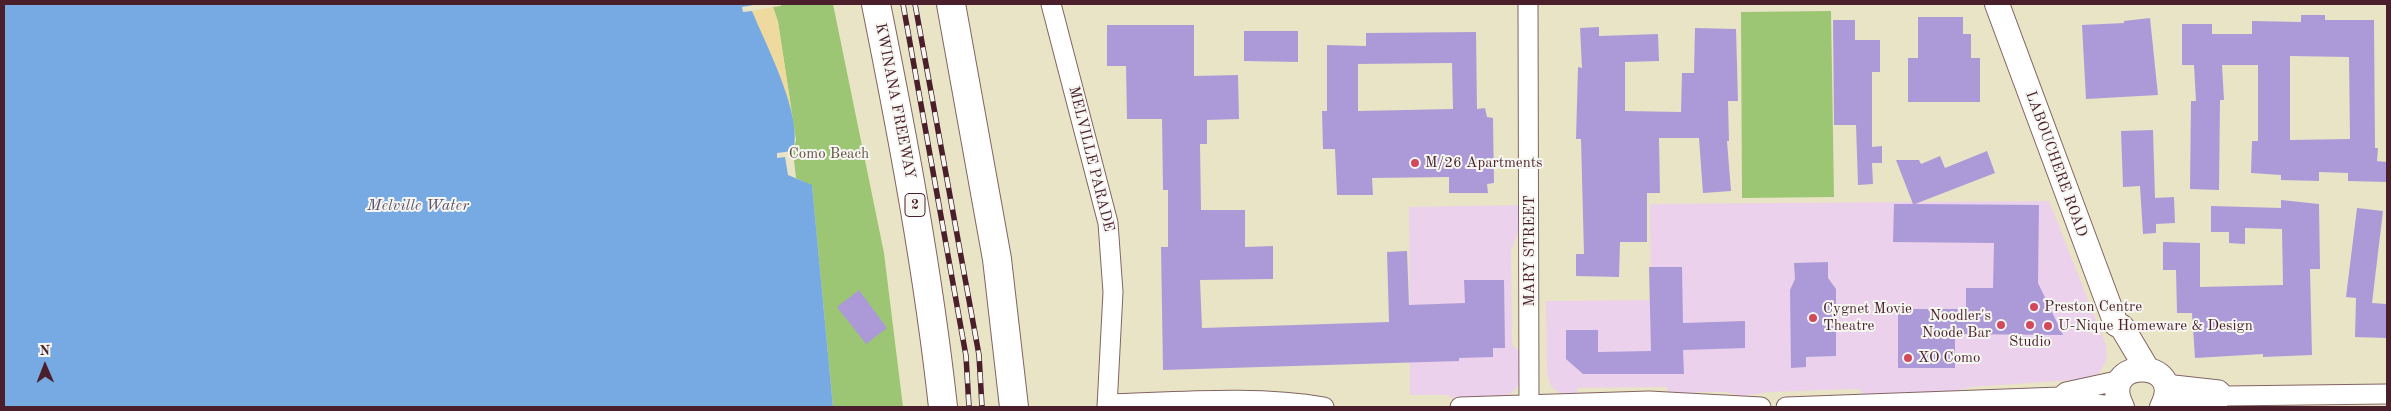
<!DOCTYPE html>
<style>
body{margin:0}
#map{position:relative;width:2391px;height:411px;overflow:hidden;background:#eae4c6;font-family:"Old Standard TT",serif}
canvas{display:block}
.frame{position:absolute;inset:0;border:5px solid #4a1f2b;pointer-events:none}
.north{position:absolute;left:20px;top:341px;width:50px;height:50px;-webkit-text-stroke:4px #f6f6f2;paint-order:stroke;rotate:359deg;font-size:14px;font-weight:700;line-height:20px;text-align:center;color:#4a1f2b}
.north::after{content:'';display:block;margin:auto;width:18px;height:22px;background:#4a1f2b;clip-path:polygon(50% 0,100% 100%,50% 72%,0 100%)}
</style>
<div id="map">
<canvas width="2391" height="411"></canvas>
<div class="frame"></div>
<div class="north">N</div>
</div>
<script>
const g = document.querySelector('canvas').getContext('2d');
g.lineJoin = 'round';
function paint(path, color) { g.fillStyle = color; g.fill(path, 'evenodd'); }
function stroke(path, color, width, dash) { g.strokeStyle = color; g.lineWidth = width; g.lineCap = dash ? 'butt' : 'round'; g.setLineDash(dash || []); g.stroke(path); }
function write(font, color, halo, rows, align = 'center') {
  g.font = font + ' "Old Standard TT",serif'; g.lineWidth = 4; g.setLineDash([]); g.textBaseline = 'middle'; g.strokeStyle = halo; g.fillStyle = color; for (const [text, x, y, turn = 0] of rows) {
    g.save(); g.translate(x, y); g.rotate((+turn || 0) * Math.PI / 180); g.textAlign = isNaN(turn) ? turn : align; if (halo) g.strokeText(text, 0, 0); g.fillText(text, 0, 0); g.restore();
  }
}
const built = new Path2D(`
 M2049 201 2106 345 2107 360 2099 373 2086 379 1972 387 1951 392 1866 396 1858 389 1770 392 1741 396 1726 392H1698L1678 396 1668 395 1667 387 1577 388V395H1562L1551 386 1547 374 1546 301 1651 300 1650 204Z
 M1521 205V224L1511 251 1512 344 1523 356 1522 380 1514 391 1503 397 1454 399 1448 395H1410L1409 207Z`);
const green = new Path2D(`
 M781 4H833L884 253 903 407H833L812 186 796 178 793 151 796 140 778 22 773 7 781 6Z
 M1831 11 1834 197 1742 198 1741 12Z`);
const sand = new Path2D(`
 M773 7 778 22 791 107 752 11Z`);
const water = new Path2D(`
 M4 4H759L742 7 743 12 752 11C766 45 804 117 793 151L777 153V158L785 157 788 175 812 185 833 407H4Z`);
const building = new Path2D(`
 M2301 15H2325V20H2374L2375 148H2378L2377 161 2387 162V182L2348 181V173L2319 172V181L2281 180V175L2251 173 2252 141H2258V65H2222L2224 100H2220L2219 190 2190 189 2191 101H2196L2194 65H2182V24H2212V34H2252V21L2301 22ZM2290 56 2349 57 2350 139 2290 140Z
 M1918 17H1963V34H1971V58H1980V102H1908V58H1918Z
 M2150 18 2158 95 2086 99 2082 25 2124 23V21Z
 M1833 20H1855V40H1880V72H1872V147L1882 146V163H1872L1873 184 1858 185 1856 125H1834Z
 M1107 25H1194V76L1238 75 1239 119 1207 120V144H1200L1201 210H1245V247L1273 246V279L1200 280 1202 328 1389 322 1387 252 1407 251 1409 305 1465 303 1464 280H1504L1505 348H1493V357L1459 358V361L1163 370 1161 247H1168V190H1163L1162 119H1127L1126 66H1107Z
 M1599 27V36L1658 34 1659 61 1625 62V111L1681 112 1682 73H1694L1695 28 1736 29 1738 101H1728L1729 141H1727L1731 191 1703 193 1699 138H1659L1660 193H1647V242H1620L1619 277 1576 276V254H1584L1581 139H1576L1578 67 1582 68 1580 28Z
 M1244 31H1298V62L1244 61Z
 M1476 32 1477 109 1485 108 1487 117 1493 118 1494 183 1487 184 1488 193H1449V177L1372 178 1373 195H1337L1335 149H1323L1322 111H1327V45L1366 46V33ZM1452 63 1453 109 1358 111V64Z
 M2153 130 2155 198 2174 197 2175 223 2156 224V233L2143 234 2140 186 2123 187 2121 131Z
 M1987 151 1995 173 1915 204 2039 205 2038 283 2063 335 1955 334V368H1898V309H1966V288H1993L1994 243 1893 242 1894 204H1913L1896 160H1919L1921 164 1940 156 1945 168Z
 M2281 200 2319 204 2320 269H2310L2312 355 2263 357V354L2195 358 2192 313H2177L2176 270H2163V242L2200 243V287L2283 285 2282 229 2245 228V244L2229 243V232H2211V206L2281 208Z
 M2357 208 2383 211 2372 303 2387 304V338L2355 337 2356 298 2346 297Z
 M1828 262V278L1836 289V356L1806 357V367L1791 368 1790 290 1795 279 1794 263Z
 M1649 267H1682L1683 323 1745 321V348L1683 350 1684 374H1583L1566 359V330H1598V352L1651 351Z
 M859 290 887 328 866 344 837 307Z`);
const minor = new Path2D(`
 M1051 4 1108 223 1113 292 1107 407
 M1528 4 1529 407
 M2165 384 2219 390 2225 396
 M2060 397 2066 392 2121 380
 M1107 404C1175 402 1257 395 1324 407
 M1460 407 1649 401 1761 407
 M1786 407 2060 397 2067 401 2122 407
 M2162 407 2218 400 2225 396 2387 394`);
const major = new Path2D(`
 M1997 4 2116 324 2122 327 2147 369
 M2122 407C2096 357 2188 357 2162 407`);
const highway = new Path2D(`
 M876 4C903 138 928 271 943 407
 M951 4 997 259 1014 407`);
const rail = new Path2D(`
 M903 4 966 356 969 407
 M915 4 979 355 982 407`);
const markers = [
 [1415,163,5,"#d1495b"],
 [2034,307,5,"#d1495b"],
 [1813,318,5,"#d1495b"],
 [2001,325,5,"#d1495b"],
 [2030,325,5,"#d1495b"],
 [2048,326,5,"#d1495b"],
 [1908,358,5,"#d1495b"]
];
const shields = [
 [915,205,20]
];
const shieldNames = [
 ["2",915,205]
];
const streetNames = [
 ["KWINANA FREEWAY",895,101,79],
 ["MELVILLE PARADE",1091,159,76],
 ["LABOUCHERE ROAD",2056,164,70],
 ["MARY STREET",1530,251,-90]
];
const parkNames = [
 ["Como Beach",829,154]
];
const poiNames = [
 ["M/26 Apartments",1425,163],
 ["Preston Centre",2044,307],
 ["Cygnet Movie",1823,309],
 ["Theatre",1823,326],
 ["Noodler's",1991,316,"right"],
 ["Noode Bar",1991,333,"right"],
 ["U-Nique Homeware & Design",2058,326],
 ["Studio",2030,342,"center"],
 ["XO Como",1918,358]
];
const waterNames = [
 ["Melville Water",418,206]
];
paint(built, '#ebd1eb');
paint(green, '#9cc673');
paint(sand, '#eeda9e');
paint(water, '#77aae3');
paint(building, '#ac9ad8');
stroke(minor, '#826461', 21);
stroke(major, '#826461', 26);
stroke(highway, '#826461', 30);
stroke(minor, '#fff', 19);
stroke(major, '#fff', 24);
stroke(highway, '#fff', 28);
stroke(rail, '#4a1f2b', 5.5);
stroke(rail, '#f6f6f2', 4, [11]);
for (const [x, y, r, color] of markers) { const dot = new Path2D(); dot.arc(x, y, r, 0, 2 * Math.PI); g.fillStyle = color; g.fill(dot); stroke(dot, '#f6f6f2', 2); }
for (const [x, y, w] of shields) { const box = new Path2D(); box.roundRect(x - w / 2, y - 11.5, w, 23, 4); g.fillStyle = '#f6f6f2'; g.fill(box); stroke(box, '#4a1f2b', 1); }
write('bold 14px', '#4a1f2b', null, shieldNames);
write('15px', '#4a1f2b', '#f6f6f2', streetNames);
write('15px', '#635141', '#f6f6f2', parkNames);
write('15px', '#4a1f2b', '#f6f6f2', poiNames, 'left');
write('italic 16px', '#5a506b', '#f6f6f2', waterNames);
</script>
